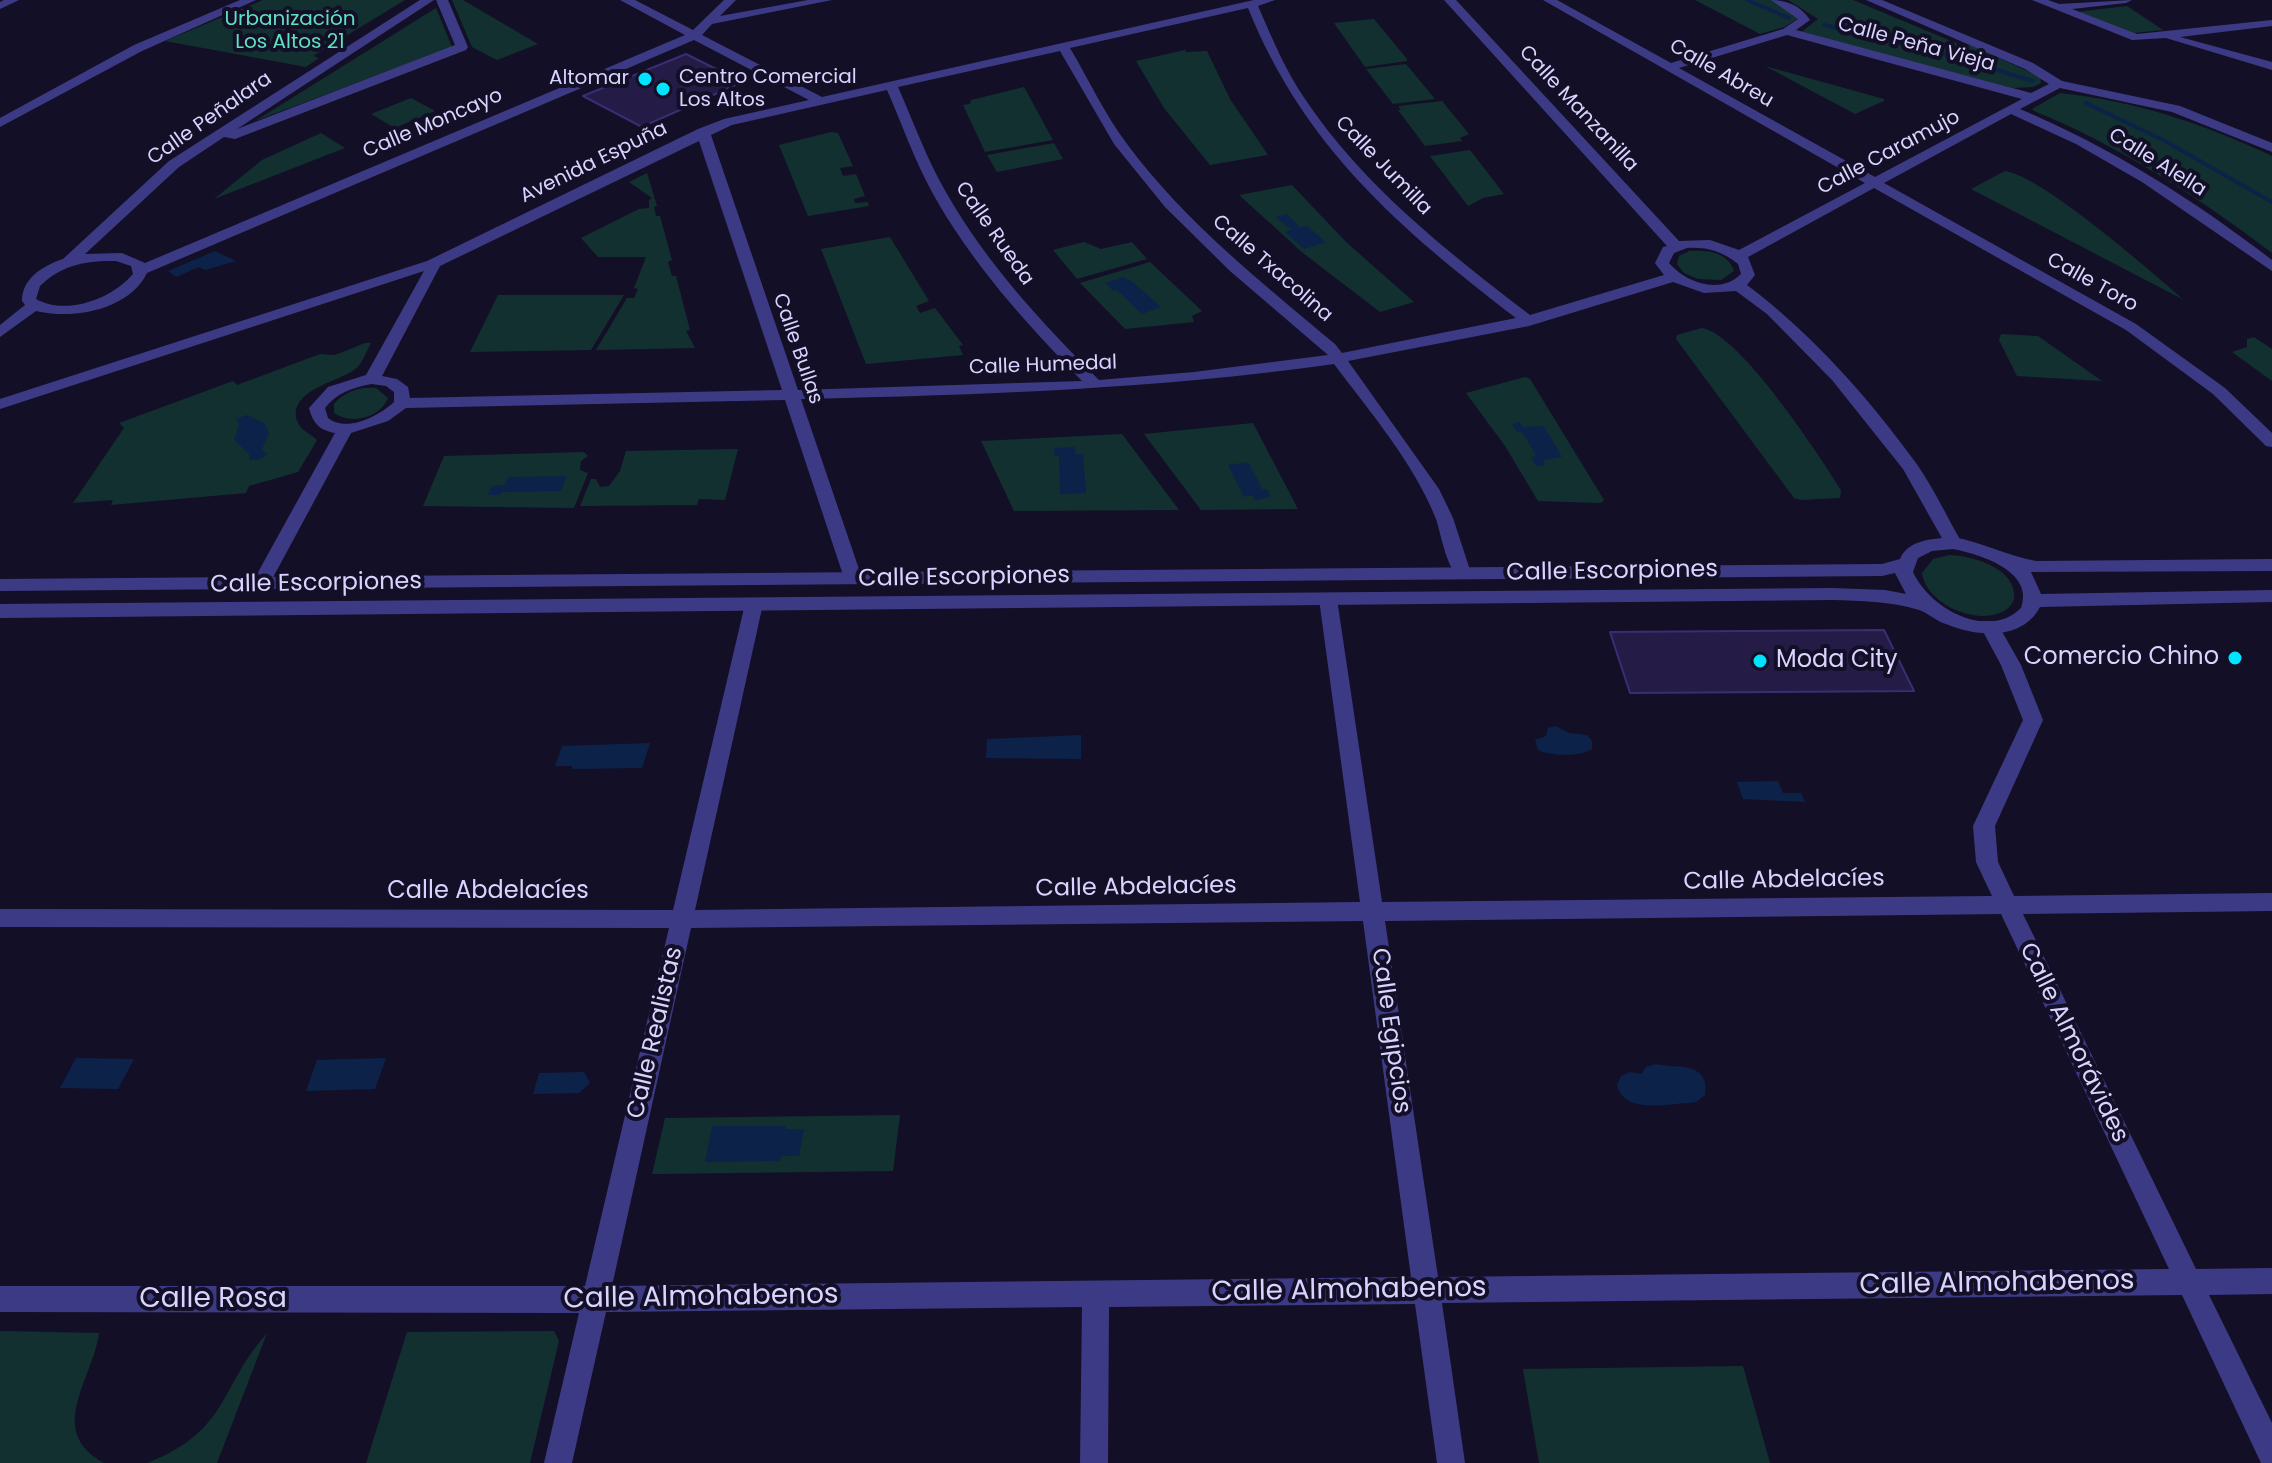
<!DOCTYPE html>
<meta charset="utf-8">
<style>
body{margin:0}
canvas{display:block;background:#130f26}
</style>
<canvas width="2272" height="1463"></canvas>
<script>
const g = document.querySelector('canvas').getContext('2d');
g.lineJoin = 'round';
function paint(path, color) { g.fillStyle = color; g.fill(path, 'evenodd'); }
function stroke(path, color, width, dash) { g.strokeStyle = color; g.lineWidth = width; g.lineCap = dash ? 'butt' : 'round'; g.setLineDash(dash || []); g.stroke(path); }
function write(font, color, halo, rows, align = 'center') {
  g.font = font + ' Poppins,sans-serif'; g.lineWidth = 8; g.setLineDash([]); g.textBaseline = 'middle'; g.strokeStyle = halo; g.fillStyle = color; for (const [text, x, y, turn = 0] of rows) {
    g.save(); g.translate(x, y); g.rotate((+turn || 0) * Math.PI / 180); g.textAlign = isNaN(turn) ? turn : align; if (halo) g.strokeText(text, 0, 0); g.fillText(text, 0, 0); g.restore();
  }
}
const green = new Path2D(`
 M263 0H405L313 56 319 58 306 67 165 41Z
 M452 0H463L538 44 497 60 472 47Z
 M1695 0H1772L1799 18 1784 27 1760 34Z
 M1788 0H1853L1963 46 1971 45 2040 77 2041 83 2033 87 2013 88 1800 33 1818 19Z
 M2127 6 2163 30 2134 33 2076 12Z
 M436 8 452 47 255 121Z
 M1374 19 1407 59V61L1365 67 1334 23Z
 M1185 50 1186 52 1207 51 1230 99 1268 155 1210 165 1164 108 1136 61Z
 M1406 64 1435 99 1393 104 1366 69Z
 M1765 66 1884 99V101L1855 114Z
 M1024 87 1053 140 985 152 963 105 970 104 971 100Z
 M2060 93C2136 101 2204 124 2272 156V253C2198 197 2120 146 2034 111L2032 109Z
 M411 98 435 111 395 128 371 114Z
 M1442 101 1469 134 1460 138 1462 141 1425 146 1398 110H1401L1398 106Z
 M831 132 838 133 853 166 840 168 843 176 856 174 865 196 854 199 855 203 868 202 869 206 808 216 779 145Z
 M321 133 345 148 214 199 262 160Z
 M1054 143 1063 159 997 172 987 155Z
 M1470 150 1504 194 1483 198 1468 206 1430 156Z
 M2005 171C2042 176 2152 272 2184 300L1971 189Z
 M647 173 657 206 654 207 656 216H660L672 260 668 262 672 276H676L690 330 686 331 695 348 596 350 627 298H634L638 289 634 288 646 257H598L581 238 639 209 649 208V200L652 198 629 182Z
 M1292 185 1346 242 1414 302 1380 312 1303 253 1239 195Z
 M890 237 929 301 916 306 920 313 935 308 963 345 959 346 963 355 866 364 821 249Z
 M1084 242 1101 249 1132 242 1147 259 1077 279 1053 250Z
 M1689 251C1707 250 1728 252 1734 271L1721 280 1698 279 1684 273 1677 264 1679 256Z
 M1150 262 1202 311 1192 316 1194 322 1125 329 1080 283Z
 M498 295H624L591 350 470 352Z
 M1702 328C1740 334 1819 455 1841 490L1840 498 1801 500 1794 498 1676 339 1677 335Z
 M2001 334 2038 336 2102 381 2017 376 1999 340Z
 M2254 337 2272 349V381L2232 352 2247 347V339Z
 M365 343H371C366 352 362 365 354 370 338 382 285 391 298 423 302 431 311 434 317 440L298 472 249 486 246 493 111 505 113 500 73 503 124 428 119 423 233 381 237 385 320 354 335 355Z
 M1525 377 1530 379 1604 500 1601 503 1538 501 1505 446 1466 393Z
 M376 388 388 398C380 418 351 425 334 413V404C345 391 360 387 376 388Z
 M1253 423 1298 509 1201 510 1144 434Z
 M1122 434 1179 510 1014 511 981 441Z
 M738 449 725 500 699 499 697 505 580 506 591 479H596L600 487 609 486 620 471 626 451Z
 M584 452 588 456 581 461 580 470 588 473 574 508 423 506 444 456Z
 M1949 555C1971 556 2011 566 2014 593 2015 599 2012 605 2007 609 1981 628 1926 605 1922 573L1933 559Z
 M900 1115 893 1171 652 1174 665 1118Z
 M0 1331 99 1333C93 1379 45 1431 104 1463H0Z
 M554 1331 559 1341 530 1463H366L407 1332Z
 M267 1333 217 1463H147C229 1431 218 1389 267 1333Z
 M1743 1366 1770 1463H1539L1523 1369Z`);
const water = new Path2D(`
 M1287 214 1300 227 1307 226 1326 242 1304 249 1285 232 1291 229 1275 217Z
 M215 251 236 261 205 270 199 267 176 277 168 271Z
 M1123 277 1133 282 1161 307 1142 314 1117 290 1113 291 1105 283Z
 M247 415 264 423 269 433 262 449 268 454 259 460H249V454L234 440 239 424 235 419Z
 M1519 422 1524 427 1544 426 1562 457 1544 460 1545 466H1536L1531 458 1536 455 1522 432H1517L1512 424Z
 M1075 447V454H1083L1086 493 1060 494 1059 456 1054 455V448Z
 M1248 462 1263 490 1267 489 1271 497 1255 500 1252 495 1244 497 1228 465Z
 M567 476 561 491 502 492 500 495H488L492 486 505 485 508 477Z
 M1556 726 1569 733 1587 735 1592 741V749C1580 757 1552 756 1538 750L1535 740 1546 736 1548 728Z
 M1081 735V759L986 758 987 739Z
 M650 743 642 768 572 769V766H555L562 746Z
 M1778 781 1783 793H1801L1805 802 1743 799 1737 782Z
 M76 1058 134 1059 118 1089 60 1088Z
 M386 1058 375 1089 306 1091 317 1060Z
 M1656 1064C1674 1069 1711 1060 1705 1095L1696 1102 1688 1103C1665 1104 1624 1114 1617 1085L1621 1076 1630 1072 1641 1074 1646 1067Z
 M584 1072 590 1083 579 1093 533 1094 539 1073Z
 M712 1126H786V1129H804L799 1156H781L780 1161 705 1162Z`);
const stream = new Path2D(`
 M1747 0 1789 18
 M1824 25 1927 49 2033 81
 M2086 103 2165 141 2272 202`);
const building = new Path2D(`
 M686 54 742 82 642 127 583 96Z
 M1884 630 1914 691 1630 693 1610 632Z`);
const minor = new Path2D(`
 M4 0H19L0 9V2Z
 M240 0H256L142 51 0 127V118L134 45Z
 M420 0H434L237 129 455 45 436 0H448L468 47 466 50 235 139 224 137 179 167 85 254 122 253 145 263 685 35 620 0H635L693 30 724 0H736L720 16 808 0H832L712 24 702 35 822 97 1254 0H1275L1258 6C1272 38 1285 70 1305 99 1363 186 1448 252 1530 315L1664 275 1655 263 1663 247 1667 246 1444 0H1456L1679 241 1710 240 1739 250 1865 183 1543 0H1557L1671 63 1783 29 1798 19 1771 0C1787 0 1801 6 1810 20L1796 30 2031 93 2049 84 2025 69 1866 0H1882L2033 63 2062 81 2180 106 2272 143V152L2172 112 2060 88 2020 109C2112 148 2194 200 2272 260V271L2142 182 2076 144 2011 114 1884 183 2136 324 2225 388 2272 433V447L2266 446 2213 394 2126 330 1874 188 1748 257 1755 275 1747 285C1812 334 1868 397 1916 463 1933 487 1947 517 1962 543L1953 549 1947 547 1903 469 1832 380 1767 314 1736 291 1704 293 1673 282 1529 326 1348 361 1439 489 1453 518 1471 573 1462 579C1448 575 1441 534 1436 519 1414 463 1370 412 1334 364 1157 389 980 395 801 399L862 578 853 584 844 578 785 400 406 408 388 421 351 433 270 583 261 589 252 583 335 433C319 430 313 423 309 408L328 387 366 375 424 271 0 409V399L427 261 698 129 724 119 809 100 694 40 147 273C129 310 73 320 36 311L0 337V325L25 305 22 301C22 278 43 266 63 259L169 161ZM1248 8C1304 147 1400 229 1516 318L1342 353 1335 344C1261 282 1185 222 1127 144 1105 115 1089 80 1070 48ZM1787 35 2022 99 1875 177 1679 68ZM1060 51 1114 144 1165 207 1230 271 1328 355 1194 372 1099 380C1042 323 987 264 947 194 927 160 914 123 898 87ZM887 90C902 124 914 159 932 192 971 263 1026 323 1082 381L798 390 711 135 732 125ZM699 141 782 390 410 398 408 387 397 379 382 376 440 266ZM1687 248C1707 247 1722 251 1738 264L1741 274C1720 295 1686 283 1669 263L1674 253ZM116 261 131 266 133 274C112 299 66 316 36 299L40 286C61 265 87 260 116 261ZM372 384 386 386 394 392V402C379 416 347 433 328 418L325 408C337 393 353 387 372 384Z
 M2032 0H2048L2059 4 2132 0 2126 3 2072 9 2137 34 2272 20V26L2180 37 2272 62V70L2166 38 2132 40Z
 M1328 593 1337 599 1382 902 1992 896 1976 862 1973 826 2023 720 2001 665 1980 626 1982 621H1996L2021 665 2043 720 1995 826 1998 862 2014 896 2272 893V911L2023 914 2196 1269 2272 1268V1294L2209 1295 2272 1423V1463H2261L2182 1295 1442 1303 1465 1463H1437L1415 1304 1109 1307 1108 1463H1080L1082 1307 606 1312 572 1463H544L579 1313 0 1312V1286H585L669 928 0 927V909L673 910 745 604 754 598 763 604 695 910 1360 902 1319 599ZM2001 914 2169 1269 1438 1277 1385 921ZM1363 921 1411 1277 612 1286 691 928Z`);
const tertiary = new Path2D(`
 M1953 537C1982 542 2007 556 2036 561L2272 559V571L2031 572 2041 594 2272 590V602L2040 607C2022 641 1977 637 1946 624 1936 621 1928 613 1919 610 1890 601 1861 601 1832 600L0 618V604L1832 588 1885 590 1906 594 1895 573 1882 576 0 591V579L1882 564 1900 559C1908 539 1934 539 1953 537ZM1953 549C1979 554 2035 571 2021 608 1988 641 1929 608 1913 572L1918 558 1932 551Z`);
const markers = [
 [645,79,8,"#00e5ff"],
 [663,89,8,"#00e5ff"],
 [2235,658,8,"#00e5ff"],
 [1760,661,8,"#00e5ff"]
];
const farParknames = [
 ["Urbanización",290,20],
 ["Los Altos 21",290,43]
];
const farStreetnames = [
 ["Calle Peña Vieja",1916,45,15],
 ["Calle Abreu",1721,74,30],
 ["Calle Manzanilla",1578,109,47],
 ["Calle Peñalara",210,119,-35],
 ["Calle Moncayo",433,124,-23],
 ["Calle Caramujo",1889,153,-28],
 ["Avenida Espuña",594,163,-26],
 ["Calle Alella",2157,163,32],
 ["Calle Jumilla",1383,166,46],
 ["Calle Rueda",994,234,55],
 ["Calle Txacolina",1272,269,41],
 ["Calle Toro",2092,283,29],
 ["Calle Bullas",797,349,71],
 ["Calle Humedal",1043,366,-2]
];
const farPoinames = [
 ["Centro Comercial",679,78],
 ["Los Altos",679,101],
 ["Altomar",629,79,"right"]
];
const streetNames = [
 ["Calle Escorpiones",1612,572,-1],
 ["Calle Escorpiones",964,578,-1],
 ["Calle Escorpiones",316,584,-1],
 ["Calle Abdelacíes",1784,881,-1],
 ["Calle Abdelacíes",1136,888,-1],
 ["Calle Abdelacíes",488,892],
 ["Calle Egipcios",1390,1031,82],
 ["Calle Realistas",656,1033,-77],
 ["Calle Almorávides",2073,1043,64]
];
const poiNames = [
 ["Comercio Chino",2219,658],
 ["Moda City",1776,661,"left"]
];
const nearStreetnames = [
 ["Calle Almohabenos",1997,1284,-1],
 ["Calle Almohabenos",1349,1291,-1],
 ["Calle Almohabenos",701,1298,-1],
 ["Calle Rosa",213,1300]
];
paint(green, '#12302f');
paint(water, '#0c2248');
stroke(stream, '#0c2248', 4);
paint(building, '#241b47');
stroke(building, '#3b2d73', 2);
paint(minor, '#3d3a85');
paint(tertiary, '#3d3a85');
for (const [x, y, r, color] of markers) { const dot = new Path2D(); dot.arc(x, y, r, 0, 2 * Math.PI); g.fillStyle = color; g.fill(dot); stroke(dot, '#130f26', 3); }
write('20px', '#5fe0c0', '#130f26', farParknames);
write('20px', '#d9d4ff', '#130f26', farStreetnames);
write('20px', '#d9d4ff', '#130f26', farPoinames, 'left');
write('24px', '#d9d4ff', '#130f26', streetNames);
write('24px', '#d9d4ff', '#130f26', poiNames, 'right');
write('28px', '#d9d4ff', '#130f26', nearStreetnames);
</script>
